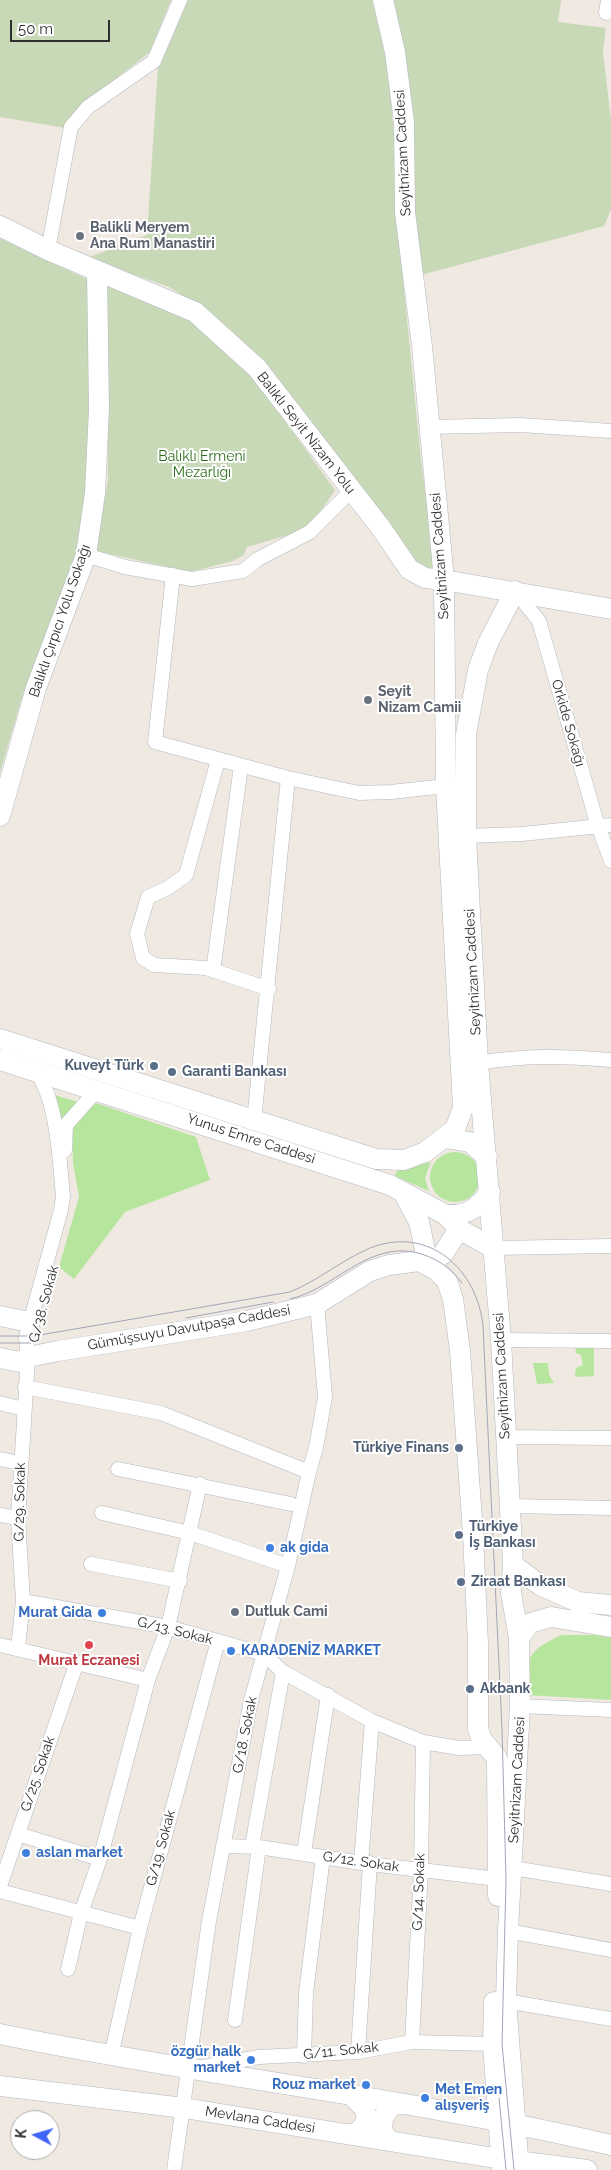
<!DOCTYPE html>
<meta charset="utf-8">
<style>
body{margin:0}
#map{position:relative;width:611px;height:2170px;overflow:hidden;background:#efe9e1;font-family:Raleway,sans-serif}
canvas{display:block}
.north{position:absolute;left:10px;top:2110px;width:50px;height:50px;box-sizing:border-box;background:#fff;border:1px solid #ababab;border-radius:50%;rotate:276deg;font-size:14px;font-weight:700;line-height:20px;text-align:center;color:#2e2e2e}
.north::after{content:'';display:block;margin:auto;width:18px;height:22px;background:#4264fb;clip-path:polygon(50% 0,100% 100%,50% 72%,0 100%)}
.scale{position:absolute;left:10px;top:20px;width:100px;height:22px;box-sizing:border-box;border:2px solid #2e2e2e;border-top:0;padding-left:6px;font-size:15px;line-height:18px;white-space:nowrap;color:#2e2e2e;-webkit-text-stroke:4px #fff;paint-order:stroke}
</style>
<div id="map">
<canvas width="611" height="2170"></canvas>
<div class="north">K</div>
<div class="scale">50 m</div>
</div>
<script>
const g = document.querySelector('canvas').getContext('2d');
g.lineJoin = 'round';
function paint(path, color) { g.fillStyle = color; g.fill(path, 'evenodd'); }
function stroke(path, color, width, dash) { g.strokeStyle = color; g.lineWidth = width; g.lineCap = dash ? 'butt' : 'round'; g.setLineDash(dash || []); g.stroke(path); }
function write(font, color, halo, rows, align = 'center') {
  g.font = font + ' Raleway,sans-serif'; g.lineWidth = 4; g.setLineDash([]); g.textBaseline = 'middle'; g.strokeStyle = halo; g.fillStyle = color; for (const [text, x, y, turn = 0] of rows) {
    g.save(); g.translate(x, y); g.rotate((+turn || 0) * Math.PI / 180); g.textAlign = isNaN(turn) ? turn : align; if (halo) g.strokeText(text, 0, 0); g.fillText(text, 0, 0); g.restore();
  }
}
const green = new Path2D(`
 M55 1095 78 1102 59 1126Z
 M96 1103 196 1137 210 1180 125 1212 74 1279 59 1267 79 1197 73 1163 72 1129 88 1109Z
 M430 1177a25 25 0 1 1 50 0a25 25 0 1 1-50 0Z
 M431 1162 425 1178 429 1191 395 1176 397 1171Z
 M575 1345 594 1346V1376L575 1377 576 1368 583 1365 581 1355 576 1353Z
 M533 1363H548L549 1375 554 1383 537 1384Z
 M561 1635H595L611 1638V1700L527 1695C526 1658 526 1652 561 1635Z`);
const cemetery = new Path2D(`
 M0 0H171L150 52 87 101 66 128 0 117Z
 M188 0H372L387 60 394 133 400 248 421 460 435 569 424 567 410 559 201 307 169 287 87 258 147 235 158 67Z
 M390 0H561L558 22 606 28 603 52 611 120V209L604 226 421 275Z
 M0 238 93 282 86 508 73 565 23 694 0 773Z
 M103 284 193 318 250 373 335 490 309 529 247 547 244 555 233 561 190 572 96 551 108 479 107 398Z`);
const street = new Path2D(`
 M606 13 608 0
 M48 250 71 127 88 107 154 61 180 0
 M429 427 520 425 611 431
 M86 555 125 567 192 579 243 571 258 559 310 532 351 491
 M173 575 155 742 288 778 359 793 391 792 455 785
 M515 591 539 621 597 823 611 861
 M218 760 186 875 168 888 148 897 137 934 143 958 154 965 206 968 269 989
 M466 836 522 834 611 825
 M213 971 241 766
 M478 1063C525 1055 563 1056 611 1060
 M254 1121 288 778
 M65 1150 66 1125 97 1090
 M493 1248 611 1246
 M501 1340 611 1341
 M25 1387 161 1413 309 1472
 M0 1403 23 1409
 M506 1437 611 1438
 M0 1459 20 1463
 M118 1469 291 1504
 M509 1506 611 1508
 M102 1513 190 1533 288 1566
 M0 1515 18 1518
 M91 1564 180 1581
 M23 1601 168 1627 264 1654 283 1672 372 1721 423 1742 459 1748 488 1747
 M0 1645 148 1680
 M18 1648 23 1601 18 1518 28 1357 26 1337 61 1210 63 1196C59 1157 58 1103 36 1071
 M520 1706 611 1710
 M18 1834 100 1859
 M223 1846 259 1847 361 1863 498 1879
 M252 1846 283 1672
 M304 1853 328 1695
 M361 1863 372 1721
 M513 1868 611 1884
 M0 1886 77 1662
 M0 1891 140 1928
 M508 1931 611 1950
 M68 1969 81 1913 100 1859 148 1680 168 1627 200 1484
 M506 2001 611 2019
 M235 2020 259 1847
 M412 2042 421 1870 423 1742
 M358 2052 370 1863
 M111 2056 140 1928 218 1641
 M304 2056 306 1993 323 1857
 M203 2067 259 2057 358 2052 412 2042 493 2044
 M174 2170 209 1921 251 1700 288 1566 309 1472 316 1448 325 1397 317 1304`);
const secondary = new Path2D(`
 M0 226 48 250 195 312 257 368 381 528 409 569 425 578 444 580 611 609
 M515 591 488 643 478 670 466 734V836L478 1063 501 1340 513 1565 511 1593 519 1638 520 1706 508 1931 506 2001 519 2170
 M0 816 36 688 86 555 95 493 99 409 97 271
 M0 1039 376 1159 404 1160 425 1152 455 1129 463 1108 446 786 444 580 422 346 405 212 404 122 395 52 383 0
 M0 1060 390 1185 446 1215C467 1216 478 1208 490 1192
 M445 1138 470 1142 487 1157
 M403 1192 419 1222 428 1264
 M446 1215 459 1229 493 1248
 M428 1264 443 1254 459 1229
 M0 1316 30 1322
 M0 1358 20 1362 28 1357 58 1351 247 1321 317 1304 370 1271 389 1265 419 1261 436 1270 447 1281 453 1299 460 1351 473 1534 478 1644V1729L482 1740 497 1758 498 1896
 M513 1565 540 1585 578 1602 611 1605
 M519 1638 530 1623 551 1617 611 1627
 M494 2002 493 2044 502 2170
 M0 2034C203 2076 410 2098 611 2145
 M0 2086 184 2108 501 2159 587 2170
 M350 2134 359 2132 367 2120 365 2109 353 2097
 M390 2140 382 2132 383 2118 391 2106 400 2104`);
const tram = new Path2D(`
 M290 1299C334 1289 366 1243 414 1252 435 1257 449 1266 462 1283
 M186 1318 273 1302
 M0 1336H34L290 1292C319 1280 342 1260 370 1248 429 1225 477 1269 483 1326L502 1729 506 1880 502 2044 514 2170
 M0 1343H31
 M499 2098 506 2170`);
const markers = [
 [80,236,5,"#6b7280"],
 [368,700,5,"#6b7280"],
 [154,1066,5,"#5c6f8a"],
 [172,1072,5,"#5c6f8a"],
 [459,1448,5,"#5c6f8a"],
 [459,1535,5,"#5c6f8a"],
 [270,1548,5,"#3f7fe0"],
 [461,1582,5,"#5c6f8a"],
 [235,1612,5,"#6b7280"],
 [102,1613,5,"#3f7fe0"],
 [89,1645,5,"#e0444e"],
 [231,1651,5,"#3f7fe0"],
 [470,1689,5,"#5c6f8a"],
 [26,1853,5,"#3f7fe0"],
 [251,2060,5,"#3f7fe0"],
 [366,2085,5,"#3f7fe0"],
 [425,2098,5,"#3f7fe0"]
];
const streetNames = [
 ["Seyitnizam Caddesi",403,153,-93],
 ["Balıklı Seyit Nizam Yolu",306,433,52],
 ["Seyitnizam Caddesi",440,556,-94],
 ["Balıklı Çırpıcı Yolu Sokağı",60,621,-71],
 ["Orkide Sokağı",568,723,74],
 ["Seyitnizam Caddesi",473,972,-93],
 ["Yunus Emre Caddesi",251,1139,18],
 ["G/38. Sokak",44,1304,-75],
 ["Gümüşsuyu Davutpaşa Caddesi",189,1328,-10],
 ["Seyitnizam Caddesi",502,1376,-93],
 ["G/29. Sokak",20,1502,-89],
 ["G/13. Sokak",175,1631,14],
 ["G/18. Sokak",245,1735,-79],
 ["G/25. Sokak",38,1774,-71],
 ["Seyitnizam Caddesi",517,1780,-87],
 ["G/19. Sokak",161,1848,-75],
 ["G/12. Sokak",361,1862,8],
 ["G/14. Sokak",419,1892,-88],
 ["G/11. Sokak",341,2051,-6],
 ["Mevlana Caddesi",260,2120,9]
];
const worshipNames = [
 ["Balikli Meryem",90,228],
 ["Ana Rum Manastiri",90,244],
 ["Seyit",378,692],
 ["Nizam Camii",378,708],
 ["Dutluk Cami",245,1612]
];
const parkNames = [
 ["Balıklı Ermeni",202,457],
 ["Mezarlığı",202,473]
];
const serviceNames = [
 ["Kuveyt Türk",144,1066,"right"],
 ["Garanti Bankası",182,1072],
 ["Türkiye Finans",449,1448,"right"],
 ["Türkiye",469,1527],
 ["İş Bankası",469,1543],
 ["Ziraat Bankası",471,1582],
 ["Akbank",480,1689]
];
const shopNames = [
 ["ak gida",280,1548],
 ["Murat Gida",92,1613,"right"],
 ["KARADENİZ MARKET",241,1651],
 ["aslan market",36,1853],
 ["özgür halk",241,2052,"right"],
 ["market",241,2068,"right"],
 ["Rouz market",356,2085,"right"],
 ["Met Emen",435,2090],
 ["alışveriş",435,2106]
];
const healthNames = [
 ["Murat Eczanesi",89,1661]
];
paint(green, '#b6e59e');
paint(cemetery, '#c8d9b8');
stroke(street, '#b4b7c1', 15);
stroke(secondary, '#b4b7c1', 21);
stroke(street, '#fff', 14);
stroke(secondary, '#fff', 20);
stroke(tram, '#a3a6b8', 1);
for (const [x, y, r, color] of markers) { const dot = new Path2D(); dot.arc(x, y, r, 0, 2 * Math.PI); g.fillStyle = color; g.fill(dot); stroke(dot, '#fff', 2); }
write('14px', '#2e2e2e', '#fff', streetNames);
write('bold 14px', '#5b616d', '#fff', worshipNames, 'left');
write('14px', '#2c6e1b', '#fff', parkNames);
write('bold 14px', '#4e5e75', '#fff', serviceNames, 'left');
write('bold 14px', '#366cbe', '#fff', shopNames, 'left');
write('bold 14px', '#be3a42', '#fff', healthNames);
</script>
